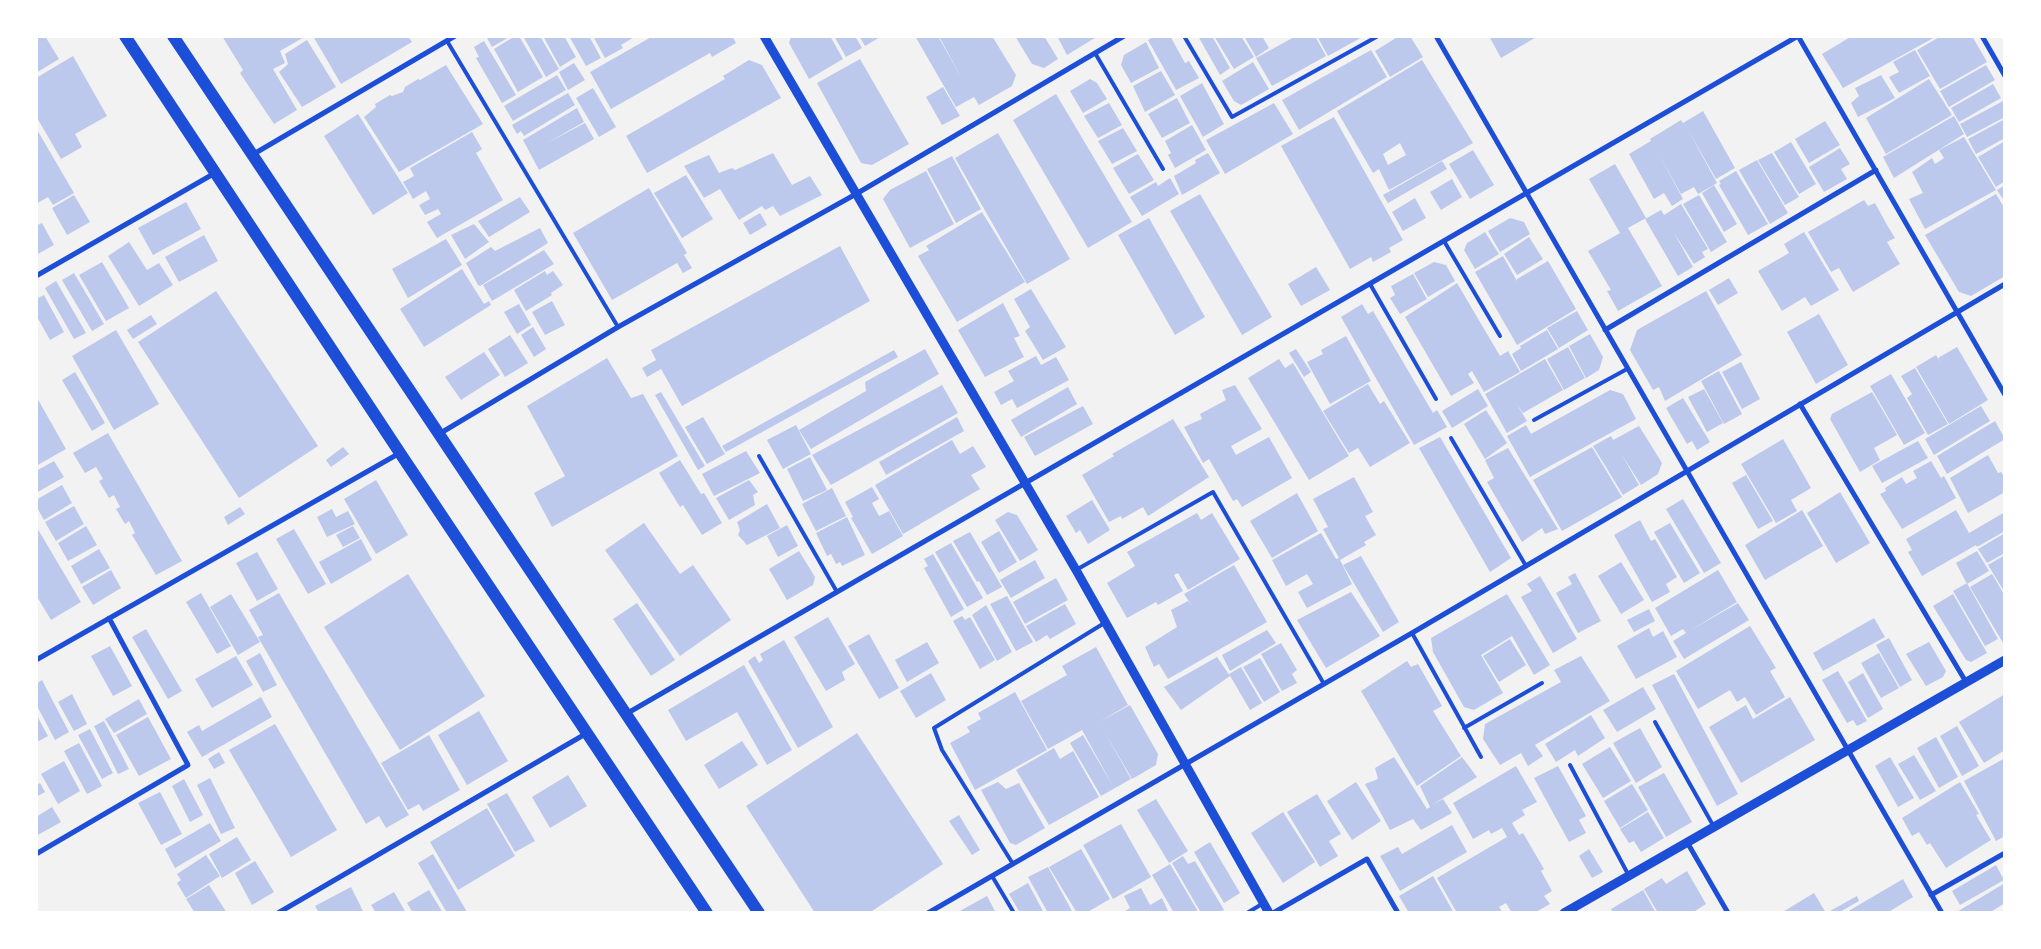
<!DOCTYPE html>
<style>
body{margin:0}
#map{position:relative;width:2041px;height:949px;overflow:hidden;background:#f2f2f2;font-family:"Sofia Sans Condensed",sans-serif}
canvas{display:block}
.frame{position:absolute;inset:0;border:38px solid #fff;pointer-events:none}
</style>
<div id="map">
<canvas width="2041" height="949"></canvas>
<div class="frame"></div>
</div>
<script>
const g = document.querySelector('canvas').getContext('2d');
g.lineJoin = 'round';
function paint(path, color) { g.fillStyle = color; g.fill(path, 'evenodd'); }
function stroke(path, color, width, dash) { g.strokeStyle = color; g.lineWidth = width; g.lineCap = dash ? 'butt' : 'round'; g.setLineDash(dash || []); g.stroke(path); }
const building = new Path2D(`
 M36 36H45L59 59 36 73Z
 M222 36H306L280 51 285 63 273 69 297 110 274 124 240 73 243 70Z
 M313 36H408L412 42 341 84Z
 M489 36H511L492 47 487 38Z
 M515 36H519L543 77 518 92 494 49Z
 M523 36H540L559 69 546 77Z
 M543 36H564L576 57 560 67Z
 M569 36H589L601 58 586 66Z
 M593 36H636L621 45 623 48 605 58Z
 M653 36H732L736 43 712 57 710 53 611 109 590 72Z
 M791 36H830L843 59 809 79 789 43Z
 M834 36H855L862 48 846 57Z
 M859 36H882L865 46Z
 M915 36H938L962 79 939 36H992L1016 75 1012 86 979 105 974 97 956 107Z
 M1015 36H1044L1058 59 1044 68 1032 64Z
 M1057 36H1098L1067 55Z
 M1155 36H1163L1164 38 1170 36 1185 63 1189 61 1199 78 1176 90 1148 40Z
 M1198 36H1212L1230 68 1220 75Z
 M1214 36H1241L1254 57 1234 69Z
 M1244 36H1262L1269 48 1256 57Z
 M1296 36H1315L1326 56 1272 86 1256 58Z
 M1317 36H1364L1328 56Z
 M1399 36H1410L1423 57 1390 77 1375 51Z
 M1489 36H1538L1501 58Z
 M1852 36H1937L1843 88 1822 54Z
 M1941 36H1972L1987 62 1940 89 1917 50Z
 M307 40 336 87 302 107 279 72 288 64 285 54Z
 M484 41 516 95 502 103 476 58 479 57 474 47Z
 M1146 42 1159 68 1131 83 1121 65 1124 55Z
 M1371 50 1387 77 1299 130 1282 100Z
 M1915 50 1930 76 1899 93 1889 77 1899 72 1893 62Z
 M73 56 107 116 75 134 82 147 61 159 36 116V78Z
 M860 59 909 144 872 165 861 163 817 83Z
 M749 60 762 65 781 98 647 173 626 136 725 79 723 76Z
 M1422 60 1473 143 1389 190 1379 169 1373 173 1337 111ZM1400 143 1406 155 1388 165 1383 154Z
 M1253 62 1269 89 1241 105 1234 101 1222 81Z
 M574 63 585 80 568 90 559 72Z
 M446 65 483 124 399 172 364 117 376 107 375 104 390 95 392 96 403 92 405 87 418 79 420 80Z
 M1986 65 1995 80 1949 107 1940 91Z
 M1161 71 1175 95 1145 112 1133 86Z
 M557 75 566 90 513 121 504 106Z
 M1881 75 1895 98 1858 117 1851 103 1859 96 1855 88Z
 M1090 79 1097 83 1107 99 1083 113 1070 91Z
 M1929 79 1952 115 1886 154 1866 118Z
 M1202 83 1224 124 1203 137 1180 96Z
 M1993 84 2001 98 1959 122 1951 108Z
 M943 87 960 116 942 125 926 97Z
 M593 88 616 127 599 137 576 98Z
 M568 93 575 105 524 136 521 131 517 134 512 125Z
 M1056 94 1132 222 1088 248 1013 120Z
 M1177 98 1190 123 1162 138 1148 114Z
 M2005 100V117L1967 137 1960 124Z
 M1109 103 1122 125 1098 138 1084 116Z
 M1274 103 1293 134 1225 174 1206 140Z
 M577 108 584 122 547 143 585 123 594 139 539 170 523 140Z
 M1703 111 1735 168 1716 179 1687 128 1717 183 1698 194 1694 187 1681 194 1659 155 1683 199 1672 206 1664 193 1654 199 1629 154 1651 141 1650 139 1681 120 1683 123Z
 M358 114 408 193 373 215 324 136Z
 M1954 116 1964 134 1894 178 1883 157Z
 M1334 117 1403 240 1389 248 1391 252 1373 262 1371 257 1350 269 1281 146Z
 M2005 119V138L1976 154 1968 139Z
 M1825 121 1840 145 1809 163 1795 139Z
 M1192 125 1206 150 1175 168 1168 155 1171 153 1165 141Z
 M36 128 74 193 53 205 48 197 36 204Z
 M1123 128 1137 151 1112 164 1098 141Z
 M472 132 482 149 476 153 503 200 437 238 427 222 441 214 438 209 425 215 419 205 430 199 426 191 413 199 403 182 414 176 410 168Z
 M998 133 1070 259 1027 284 955 158Z
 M1964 137 1996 190 1925 229 1909 199 1923 193 1912 172 1932 158 1935 164 1944 158 1939 150Z
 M2005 141V181L1996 187 1978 157Z
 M1791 142 1816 184 1799 194 1774 152Z
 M1840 148 1850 164 1841 169 1847 179 1824 192 1809 167Z
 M1473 150 1494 185 1470 199 1449 164Z
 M773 153 792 185 810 176 822 195 780 216 773 206 765 210 762 206 739 220 720 189 704 198 684 166 709 155 719 173 732 168 735 170Z
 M1208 153 1220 173 1182 195 1174 176 1196 163 1195 160Z
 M1772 153 1799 197 1785 205 1758 160Z
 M1138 154 1154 180 1129 194 1113 168Z
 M952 156 981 209 956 223 927 169Z
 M1757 160 1788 213 1770 224 1739 170Z
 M1442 161 1447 169 1388 203 1383 195Z
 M1615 164 1646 218 1628 228 1662 286 1618 311 1607 291 1611 290 1588 251 1620 233 1589 179Z
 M926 171 954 224 910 248 883 199 890 190Z
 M1736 171 1768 224 1748 235 1719 185 1721 184 1719 181Z
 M686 175 713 219 682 238 654 193Z
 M1170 178 1179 194 1142 216 1130 197 1156 182 1158 186Z
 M1452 179 1462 197 1441 210 1430 192Z
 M1714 185 1737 224 1724 232 1702 193Z
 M2005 185V202L1997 190Z
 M649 188 687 253 684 255 692 268 683 273 677 263 612 300 573 233Z
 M1200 194 1272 317 1242 335 1170 211Z
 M1996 194 2005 209V276L1971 296 1959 292 1925 235Z
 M74 195 90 222 67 235 52 208Z
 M1699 195 1727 242 1711 252 1683 204Z
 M520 197 530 212 489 237 478 221Z
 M1415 198 1426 218 1403 231 1392 212Z
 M1864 200 1868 206 1875 203 1887 225 1895 238 1887 242 1900 264 1853 292 1839 268 1831 272 1808 232Z
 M186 202 201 229 153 255 138 228Z
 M1681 204 1708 249 1702 252 1705 257 1694 264 1674 233 1693 267 1678 276 1645 219 1661 210 1664 215Z
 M982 212 1025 282 957 322 918 256 929 250 926 246Z
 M760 213 767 225 750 235 743 223Z
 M1149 218 1205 317 1175 335 1118 235Z
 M1510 218 1524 222 1530 234 1500 252 1488 231Z
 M42 223 54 245 36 255V226Z
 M474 224 489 242 465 259 451 235Z
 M540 228 548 243 480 286 478 285 466 263 491 247 495 251Z
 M1485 232 1499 254 1475 269 1464 250 1467 243Z
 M1804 232 1839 290 1811 306 1805 297 1782 311 1758 271 1789 253 1784 244Z
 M204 235 218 261 179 282 165 257Z
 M1529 237 1543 259 1517 275 1504 254Z
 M446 239 462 265 408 298 392 269Z
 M129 242 147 270 159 263 173 285 139 306 108 256Z
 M840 246 870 301 682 406 661 369 647 377 642 368 656 360 651 350Z
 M544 250 554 264 492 301 483 285Z
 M1503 256 1517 281V279L1548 261 1576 309 1517 345 1475 272Z
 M102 262 129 308 106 321 79 275Z
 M1434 262 1446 265 1455 281 1428 297 1414 273Z
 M1316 267 1330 290 1301 306 1288 284Z
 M462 269 484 304 489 301 491 305 424 347 400 309Z
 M545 271 547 275 553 271 563 285 551 293 552 295 526 311 514 290Z
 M74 273 104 324 92 331 62 280Z
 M1413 274 1427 299 1400 314 1390 298 1395 295 1391 286Z
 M1729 278 1738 293 1718 305 1709 290Z
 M56 281 86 333 74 339 45 288Z
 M1457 283 1500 356 1508 351 1520 372 1484 392 1472 371 1468 374 1474 383 1451 396 1405 317Z
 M1031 289 1066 347 1043 360 1025 331 1030 327 1014 299Z
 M216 291 318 446 239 498 138 342Z
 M1706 291 1742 355 1665 401 1659 387 1653 390 1630 350 1637 330Z
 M44 295 64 332 50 340 36 315V299Z
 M552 301 565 325 545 335 532 312Z
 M1003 303 1020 336 1014 338 1024 357 985 377 958 330Z
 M519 304 531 325 517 334 504 312Z
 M1362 304 1368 314 1373 311 1433 413 1437 410 1447 427 1414 445 1341 317Z
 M1577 311 1588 330 1559 348 1547 328Z
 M1819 314 1848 365 1816 384 1787 332Z
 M151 315 157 324 133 339 127 330Z
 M533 327 546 349 534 357 521 335Z
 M116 330 159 404 114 430 72 356Z
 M1547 330 1558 349 1521 371 1512 354 1521 348 1520 346Z
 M1590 334 1603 357 1599 370 1586 378 1569 346Z
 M510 335 528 363 505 377 488 349Z
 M1346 336 1371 381 1330 404 1307 362 1323 354 1321 350Z
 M1568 347 1585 378 1564 390 1547 359Z
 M1957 347 1988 400 1949 424 1916 367 1936 355 1942 366 1938 358Z
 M925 349 939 374 811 449 799 430 866 391 865 382Z
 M1296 349 1311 372 1304 377 1289 353Z
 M894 350 898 357 726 452 722 446Z
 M484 352 500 375 461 400 445 377Z
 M1036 356 1041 365 1056 357 1069 380 1017 408 1012 399 1001 405 994 392 1014 381 1008 371Z
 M607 358 631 398 643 394 678 456 552 527 534 493 565 476 527 406Z
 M1279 359 1285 368 1293 363 1349 456 1309 480 1248 378Z
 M1545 359 1563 390 1523 413 1516 403 1527 421 1507 433 1485 394Z
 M1741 362 1760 399 1742 409 1722 372Z
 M1915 368 1948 424 1928 435 1907 398 1912 394 1901 376Z
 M1719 371 1742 414 1724 424 1701 381Z
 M75 372 105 423 92 431 62 380Z
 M1891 374 1925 433 1904 445 1870 386Z
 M1368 384 1380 404 1384 401 1410 443 1370 467 1358 448 1349 453 1323 411Z
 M942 385 958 413 831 485 812 455Z
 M1235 385 1262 429 1231 446 1236 455 1269 437 1292 478 1242 507 1237 499 1233 501 1209 459 1203 463 1184 427 1202 419 1200 414 1226 400 1222 390Z
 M1068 387 1077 404 1021 437 1011 420Z
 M1478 389 1488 406 1452 428 1442 411Z
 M1704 389 1723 423 1707 432 1688 397Z
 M1610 390 1623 394 1636 419 1530 477 1507 436 1526 425 1531 434Z
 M661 392 705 466 698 470 655 395Z
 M1872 392 1897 435 1874 448 1880 460 1860 472 1830 419 1832 414Z
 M36 396 66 449 36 466Z
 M1683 398 1710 442 1697 450 1692 441 1687 444 1666 408Z
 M1083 406 1093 424 1035 456 1024 437Z
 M1981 406 1990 421 1934 455 1925 439Z
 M1486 410 1507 443 1485 459 1464 424Z
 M703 417 725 454 707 464 685 427Z
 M957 417 964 431 886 475 879 462Z
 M1173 419 1209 477 1148 516 1143 507 1122 519 1121 516 1109 522 1082 475 1114 456 1112 454Z
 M1995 421 2005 439 1947 474 1937 456Z
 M796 425 811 454 783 469 767 440Z
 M1639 426 1662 463 1658 474 1641 485 1622 455 1639 485 1623 495 1593 446 1611 436 1613 440Z
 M108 433 182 561 156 575 132 535 135 533 129 521 125 524 116 509 120 507 114 495 109 498 99 481 103 479 96 467 85 473 73 453Z
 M1440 437 1511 558 1490 572 1419 448Z
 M1783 439 1811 488 1791 500 1797 511 1776 523 1741 464Z
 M952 440 960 454 973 446 986 467 971 475 980 489 903 534 875 485Z
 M1918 441 1928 458 1882 483 1872 466Z
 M343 447 349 454 331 467 326 460Z
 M1592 447 1622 497 1562 531 1533 480Z
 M1508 448 1558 529 1545 534 1542 528 1522 542 1487 482 1494 478 1485 460Z
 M746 451 760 473 714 496 702 474Z
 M1988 455 1998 473 2001 472 2005 478V492L1968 513 1950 478Z
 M810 457 827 490 803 501 787 469Z
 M680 460 701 494 704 493 722 523 702 535 683 505 680 507 659 473Z
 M54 461 64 477 36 493V471Z
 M1931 461 1941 478 1944 476 1956 498 1902 529 1880 494 1886 491 1885 488 1902 477 1906 484 1917 478 1913 471Z
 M1746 475 1773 521 1758 529 1732 483Z
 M1354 477 1373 512 1365 516 1376 535 1364 542 1366 545 1340 560 1352 584 1307 608 1298 592 1313 584 1307 574 1286 586 1272 560 1321 533 1336 559 1339 558 1323 529 1328 527 1313 499Z
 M376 480 408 535 376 554 344 499Z
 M749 480 758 492 753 495 755 505 729 520 716 498Z
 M62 485 72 503 44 520 36 506V500Z
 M872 487 879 499 872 503 879 516 889 511 903 536 872 554 851 518 853 517 845 502Z
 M832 488 846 516 816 531 802 504Z
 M1840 492 1870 543 1836 563 1807 513Z
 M1297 493 1318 531 1272 558 1250 521Z
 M1683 499 1721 563 1704 573 1666 509Z
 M1092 500 1110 530 1088 544 1080 530 1076 533 1066 516Z
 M767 504 780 528 747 545 738 535 740 530 737 522Z
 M74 506 84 524 56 541 45 522Z
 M240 507 245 514 228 525 224 517Z
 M332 509 336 517 348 511 355 524 327 537 317 517Z
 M1802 510 1823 546 1765 580 1745 545Z
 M1956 510 1969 533 2005 512V531L1977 547 1976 545 1922 576 1908 552 1912 550 1906 539Z
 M1008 512 1017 515 1038 550 1020 561 995 520Z
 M1197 513 1201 520 1212 513 1240 559 1188 590 1178 573 1174 575 1183 591 1158 605 1156 602 1127 618 1107 583 1135 566 1127 552Z
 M847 517 865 555 842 566 840 562 836 564 831 554 827 556 816 533Z
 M1640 520 1651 541 1655 539 1677 577 1666 584 1670 592 1652 602 1614 535Z
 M644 523 680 574 693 565 731 620 680 656 605 550Z
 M1670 523 1700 573 1684 583 1654 532Z
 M787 525 798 546 778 557 767 536Z
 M36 526 81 602 51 620 36 595Z
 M86 526 97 545 68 561 58 543Z
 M353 526 360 538 343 547 336 535Z
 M294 529 326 584 308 594 276 539Z
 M999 531 1017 562 999 573 981 542Z
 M970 532 1002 587 987 595 979 581 977 582 953 541Z
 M2005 533V553L1987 563 1978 549Z
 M361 539 372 560 331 584 319 562Z
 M951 543 983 598 967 607 935 552Z
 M99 549 110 568 81 584 71 566Z
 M799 551 815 577 813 585 787 600 769 569Z
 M1977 551 1989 571 1967 584 1956 563Z
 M257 552 278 589 257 601 236 563Z
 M933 554 964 609 951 617 924 568 928 566 924 559Z
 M2005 555V593L1988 565Z
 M1361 556 1399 622 1383 632 1343 565Z
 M1035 560 1045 578 1011 598 1000 580Z
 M1621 562 1644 600 1621 614 1598 576Z
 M1234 565 1267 622 1168 679 1159 664 1154 667 1145 647 1177 627 1171 610 1188 601 1192 606 1184 594Z
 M111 570 121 588 93 605 82 587Z
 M1718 570 1737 602 1691 630 1738 603 1749 620 1684 659 1673 641 1686 633 1683 629 1671 636 1655 608Z
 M1575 573 1601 621 1578 633 1556 593 1572 584 1568 577Z
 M408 574 485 696 400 750 324 627Z
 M1992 574 2005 596V642L2003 643 1970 587Z
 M1540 576 1577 639 1553 653 1521 597 1532 591 1527 584Z
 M1056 578 1068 600 1025 624 1013 602Z
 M1967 583 1998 639 1985 646 1953 591Z
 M1351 592 1380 636 1326 668 1297 620Z
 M201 593 231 646 217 654 186 602Z
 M279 593 409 815 386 828 379 816 366 824 258 637 263 635 249 610Z
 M231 594 260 642 238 655 210 607Z
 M1507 594 1550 665 1534 675 1512 636 1481 655 1503 693 1474 710 1464 707 1433 652 1431 638Z
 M1953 594 1987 653 1971 662 1966 660 1933 606Z
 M1007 596 1033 642 1016 651 990 604Z
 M637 603 675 660 651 676 613 619Z
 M1065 604 1076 624 1050 639 1047 635 1036 642 1026 626Z
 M986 605 1012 652 997 661 972 615Z
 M1649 609 1655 621 1634 632 1627 620Z
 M962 616 965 620 970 617 995 660 980 669 953 621Z
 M828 617 855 664 842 672 845 680 826 691 794 637Z
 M1874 618 1885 637 1823 671 1813 653Z
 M1750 626 1776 668 1770 671 1785 697 1756 715 1745 697 1737 702 1730 690 1698 709 1676 671Z
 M1649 628 1653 637 1663 631 1677 657 1636 679 1617 646Z
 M146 629 182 691 168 699 132 637Z
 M1267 630 1276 643 1230 671 1222 655Z
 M869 634 899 688 879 699 848 646Z
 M1889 638 1912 680 1900 687 1876 645Z
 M1510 639 1526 665 1499 682 1483 656Z
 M784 640 833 727 798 748 748 661 755 656 759 663 763 660 760 654Z
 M927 642 939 663 907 682 895 660Z
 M1929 642 1946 671 1943 677 1926 686 1906 654Z
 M1281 643 1297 670 1292 674 1297 683 1282 691 1261 654Z
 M110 646 132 686 113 696 91 656Z
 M1096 647 1128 705 1099 722 1130 705 1158 754 1156 765 1132 779 1104 731 1131 779 1101 796 1070 743 1083 735 1113 786 1082 730 1048 749 1021 701 1067 675 1062 666Z
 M260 653 277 685 263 692 246 661Z
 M1879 653 1899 688 1881 698 1861 663Z
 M236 656 253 685 212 708 195 679Z
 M1581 656 1610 701 1535 745 1543 756 1528 766 1521 753 1500 765 1483 739 1485 724 1561 682 1554 670Z
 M1217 657 1230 676 1181 710 1164 687Z
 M1260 658 1280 692 1264 702 1243 667Z
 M1407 661 1411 667 1418 664 1442 706 1433 711 1461 756 1417 786 1361 691Z
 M744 665 792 750 767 765 737 712 686 741 668 710Z
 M1241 667 1262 703 1250 710 1229 674Z
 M1838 671 1867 721 1857 726 1853 720 1847 723 1822 680Z
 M931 673 946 700 916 718 900 691Z
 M1863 673 1883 709 1868 718 1848 682Z
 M1674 674 1738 794 1717 806 1652 685Z
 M42 680 69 732 55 740 36 704V684Z
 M1643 687 1656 709 1617 732 1603 710Z
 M1015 692 1047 750 975 790 950 743 970 732 967 727 981 719 978 713Z
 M72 694 87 724 74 731 58 702Z
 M2005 694V750L1984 763 1959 722Z
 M261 697 272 717 202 757 187 732 199 725 202 731Z
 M1790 697 1815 740 1741 783 1709 727 1746 705 1753 719Z
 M139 699 147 714 114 733 105 719Z
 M479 711 508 761 467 785 438 735Z
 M36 714 48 736 37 742 36 740Z
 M1591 715 1605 738 1578 756 1575 750 1556 762 1545 744Z
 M148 717 171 759 139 776 116 735Z
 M104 721 129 769 118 774 94 726Z
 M275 724 337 830 291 857 229 750Z
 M1957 726 1979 766 1962 776 1940 736Z
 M1640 728 1662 767 1636 783 1613 743Z
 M90 729 113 773 102 779 78 735Z
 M857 733 943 864 869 913H815L746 806Z
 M429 735 460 790 423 811 419 804 408 810 381 763Z
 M1936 737 1958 777 1939 788 1917 748Z
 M742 741 758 765 719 789 704 765Z
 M79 743 102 786 87 794 64 751Z
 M1610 747 1631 781 1603 798 1582 764Z
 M1054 748 1060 759 1073 751 1099 797 1049 825 1016 770Z
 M219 752 225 763 214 769 208 759Z
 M1914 755 1936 791 1920 800 1898 764Z
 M1394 757 1427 809 1430 807 1420 786 1462 757 1477 777 1432 805 1443 799 1452 813 1421 830 1413 819 1390 830 1365 784 1378 779 1375 768Z
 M1890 757 1914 798 1898 807 1875 766Z
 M2005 758V836L1996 841 1964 781Z
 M64 761 80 791 58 804 41 774Z
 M1516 766 1537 802 1522 810 1525 815 1512 823 1519 835 1523 833 1544 869 1541 871 1552 891 1544 896 1550 904 1534 913H1512L1506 903 1499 907 1503 913H1457L1437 878 1507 837 1502 828 1491 834 1489 830 1473 839 1453 803Z
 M1558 766 1586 816 1579 820 1586 833 1569 842 1534 778Z
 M1664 773 1692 822 1666 837 1638 787Z
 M568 775 587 806 550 828 532 797Z
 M210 778 235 828 221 834 197 785Z
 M184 779 203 815 190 822 172 786Z
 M998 782 1006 789 1019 783 1045 828 1016 845 1010 843 981 790Z
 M1356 782 1381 821 1352 840 1327 801Z
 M1960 782 1979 814 1976 815 1991 840 1946 868 1930 843 1927 845 1919 832 1912 836 1902 818Z
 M40 783 45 792 36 797V785Z
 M1632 784 1648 810 1620 828 1604 801Z
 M160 792 182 834 161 845 138 803Z
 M507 793 535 841 515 852 487 804Z
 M1317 794 1341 834 1329 841 1338 856 1320 867 1287 812Z
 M1156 799 1188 851 1169 863 1137 810Z
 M52 807 61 822 36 836V817Z
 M487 808 515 856 458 890 430 842Z
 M1283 812 1315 862 1283 883 1251 833Z
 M1648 812 1664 838 1641 852 1634 841 1629 843 1620 829Z
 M959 815 980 850 972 855 949 821Z
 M210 823 221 841 175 868 165 849Z
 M1121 824 1151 877 1113 899 1083 845Z
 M1452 825 1467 852 1400 891 1380 856 1398 847 1402 854Z
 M237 837 251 860 222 878 209 854Z
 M1210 842 1240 893 1224 903 1194 852Z
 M1081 849 1110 899 1086 913H1077L1049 867Z
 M1589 849 1603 872 1592 878 1579 856Z
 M433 854 467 912 466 913H447L418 863Z
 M206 855 220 876 186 898 177 883 181 880 177 874Z
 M1183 856 1188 864 1195 861 1224 910 1218 913H1201L1172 863Z
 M255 861 274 892 252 905 235 873Z
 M1170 864 1199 913H1174L1152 875Z
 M1996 865 2004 880 1960 905 1952 891Z
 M1048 867 1073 913H1048L1028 877Z
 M1687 871 1706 904 1692 913H1658L1644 889 1662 878 1666 884Z
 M1433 876 1454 913H1409L1399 896Z
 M1903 879 1913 897 1887 913H1845Z
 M1028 883 1044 913H1020L1009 894Z
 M2005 883V903L1989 913H1955Z
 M209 885 227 913H195L186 899Z
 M351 887 364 913H319L315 906Z
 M1141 888 1150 905 1162 898 1169 913H1122L1130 908 1124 896Z
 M429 890 443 913H413L407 903Z
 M1643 890 1656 913H1613L1611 909Z
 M394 892 406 913H376L371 905Z
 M1814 893 1826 913H1781Z
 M987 896 996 913H956L967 907Z
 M1857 896 1859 901 1838 913H1831L1830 911Z`);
const service = new Path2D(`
 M1184 36 1232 117 1378 36
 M447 41 618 327
 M1095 53 1163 169
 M1444 241 1500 336
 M1370 284 1436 399
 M1534 420 1627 369
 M1451 438 1526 566
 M759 456 837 592
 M1076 570 1213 492 1324 684
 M1412 633 1481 757
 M1655 722 1714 827
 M1464 728 1542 683
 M1570 765 1629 876
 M1013 864 942 750 934 728 1106 622
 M992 876 1014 913
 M1247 913 1262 904`);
const minor = new Path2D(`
 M1436 36 1942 913
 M1798 36 2005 395
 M1982 36 2005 76
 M252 155 455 36
 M36 276 215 173
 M1605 330 1876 170
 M1800 404 1966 682
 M439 434 618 327 856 194 1124 36
 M36 660 398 454
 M626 714 1798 36
 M1687 842 1728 913
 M36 854 188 765 109 618
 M1931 895 2005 853
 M278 913 587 733
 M928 913 1412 633 2005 284
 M1273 913 1367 859 1398 913`);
const tertiary = new Path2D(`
 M764 36 1076 570 1269 913
 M1564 913 2005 660`);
const primary = new Path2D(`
 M125 36 400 453 707 913
 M173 36 759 913`);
paint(building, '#bdc9ec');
stroke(service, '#1d4ed8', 4);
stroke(minor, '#1d4ed8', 5);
stroke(tertiary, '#1d4ed8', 9);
stroke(primary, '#1d4ed8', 12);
</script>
